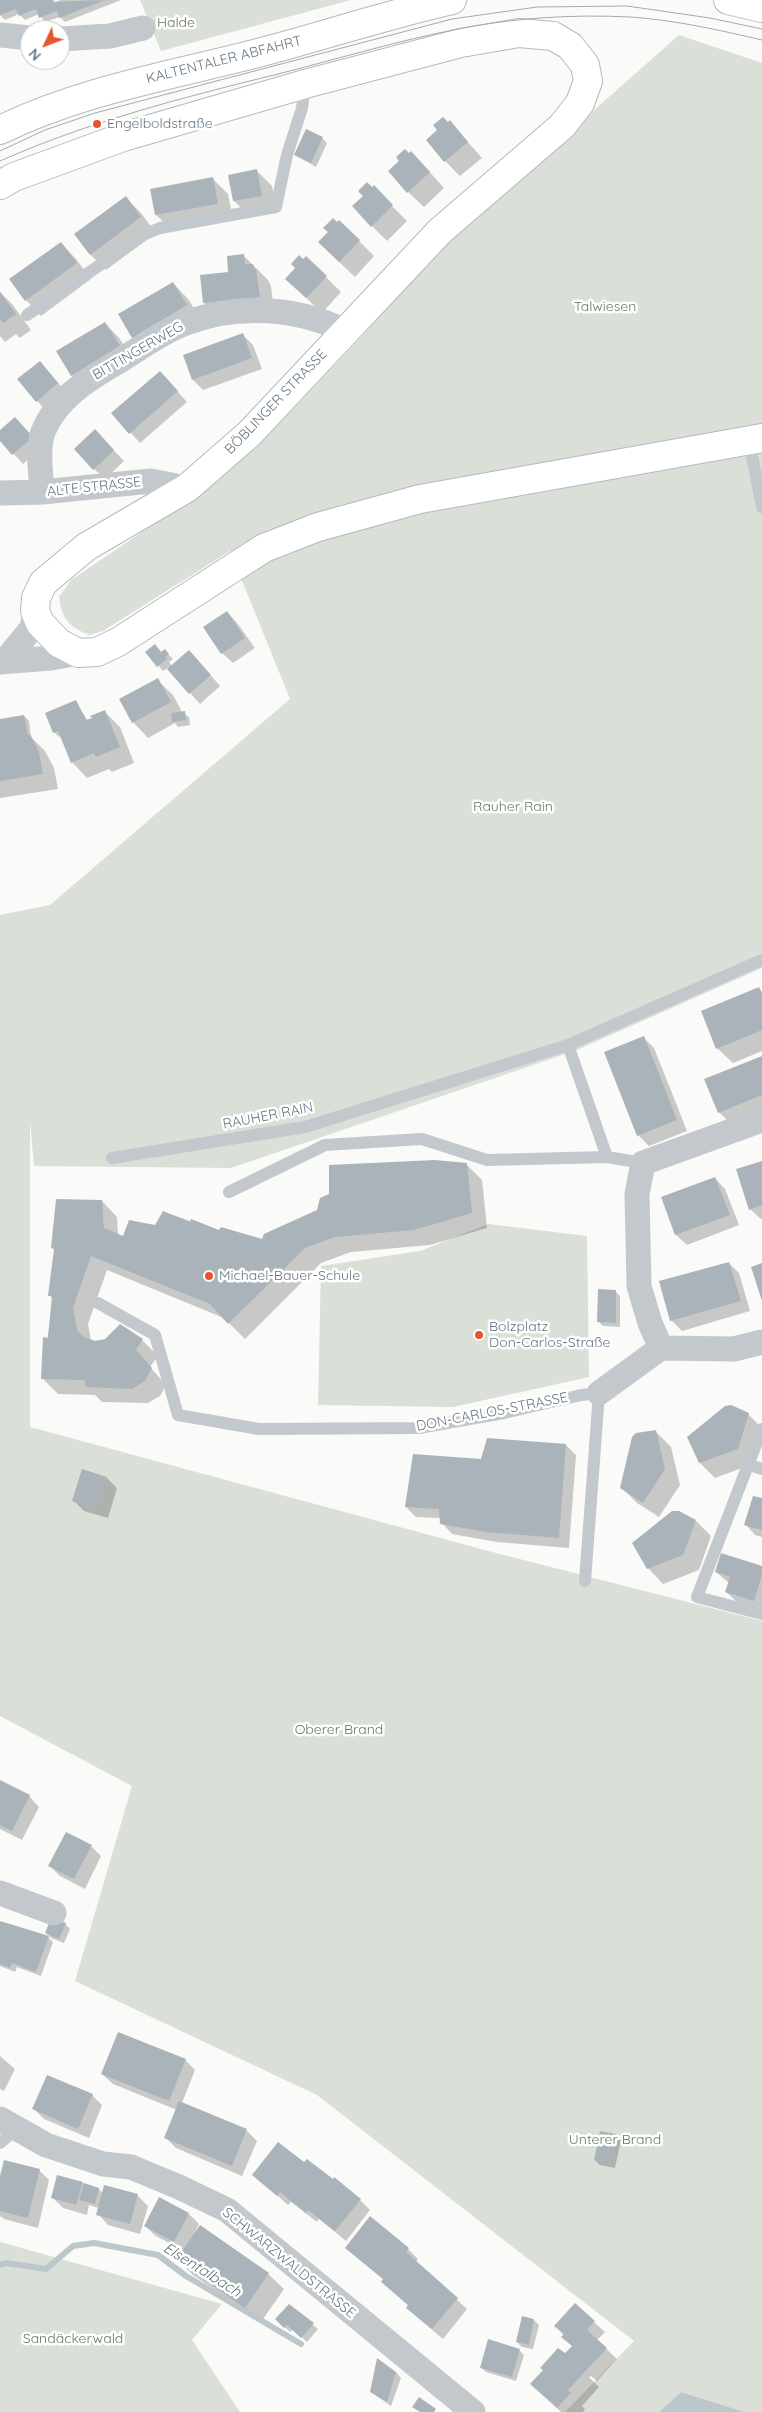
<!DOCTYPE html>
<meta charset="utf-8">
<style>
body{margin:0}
#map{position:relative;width:762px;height:2412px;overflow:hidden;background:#fafaf8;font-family:Quicksand,sans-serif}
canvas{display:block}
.north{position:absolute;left:20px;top:20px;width:50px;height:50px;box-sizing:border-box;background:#fff;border:1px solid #c1c8cd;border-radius:50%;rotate:227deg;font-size:14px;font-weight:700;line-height:20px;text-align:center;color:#657683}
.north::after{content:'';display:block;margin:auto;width:18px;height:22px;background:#e4572e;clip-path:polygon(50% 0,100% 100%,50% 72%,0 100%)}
</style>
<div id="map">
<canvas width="762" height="2412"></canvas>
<div class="north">N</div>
</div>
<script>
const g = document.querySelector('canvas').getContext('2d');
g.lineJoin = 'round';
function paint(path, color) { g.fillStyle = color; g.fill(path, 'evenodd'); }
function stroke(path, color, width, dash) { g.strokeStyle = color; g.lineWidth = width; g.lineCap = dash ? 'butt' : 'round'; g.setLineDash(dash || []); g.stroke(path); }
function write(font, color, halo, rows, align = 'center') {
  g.font = font + ' Quicksand,sans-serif'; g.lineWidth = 5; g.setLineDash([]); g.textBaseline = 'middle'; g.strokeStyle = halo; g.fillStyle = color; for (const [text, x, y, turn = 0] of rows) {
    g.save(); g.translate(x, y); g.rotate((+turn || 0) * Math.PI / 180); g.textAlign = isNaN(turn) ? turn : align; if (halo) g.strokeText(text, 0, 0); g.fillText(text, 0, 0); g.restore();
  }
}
const green = new Path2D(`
 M140 0H351L161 51Z
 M679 35 762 63V968L577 1050 231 1168 34 1166 30 1120V1427L496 1553 762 1621V2412H745L681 2392 659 2412H565L634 2341 317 2095 75 1981 132 1786 0 1716V915L50 905 290 699 230 551 103 631 89 635C68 626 62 619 59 597L71 580 191 499 255 449 357 342 448 239Z
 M488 1224 587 1236 589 1377 453 1407 318 1405 321 1266 420 1251Z
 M0 2242 222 2304 192 2340 240 2412H0Z`);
const water = new Path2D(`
 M681 2392 745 2412H659Z`);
const shadow = new Path2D(`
 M0 0H54L55 2 61 0H121L65 22 60 17 45 22 39 14 25 20 19 14 5 20 0 15Z
 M450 122 482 158 460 176 445 161Z
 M322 138 327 143 316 167 295 155Z
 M426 168 444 188 424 207 408 192Z
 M256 170 272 186 277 211 250 216 234 201 229 176Z
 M213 179 228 194 233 219 172 230 156 215Z
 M373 187 407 221 387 241 372 226Z
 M126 198 141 213 156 233 106 270 90 254Z
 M330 232 359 241 374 256 355 277 335 258Z
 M61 243 76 259 91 279 41 316 26 300Z
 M244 256 268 280 271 286 274 312 220 318 204 303Z
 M326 277 341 292 322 313 302 294Z
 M173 283 188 299 202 321 133 337Z
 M0 292 12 304 31 330 20 338 16 334 5 342 0 336Z
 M105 323 120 339 134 362 88 390 72 375Z
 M243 335 253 345 262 369 203 390 193 380Z
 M40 362 68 394 47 411 37 401Z
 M170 383 187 402 140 443 113 413Z
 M15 418 42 448 23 464 0 439V431Z
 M105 441 124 461 105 479 94 469Z
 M227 612 237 623 255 648 233 663 222 653Z
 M164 650 173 659 169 662 172 666 199 662 220 686 200 704 168 668 163 671 147 652 161 653Z
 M157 680 173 695 182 712 189 717 190 725 178 727 175 723 148 738 133 722Z
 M75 701 88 721 104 711 120 727 134 763 112 772 109 769 87 778 72 762 61 736 59 737 54 732Z
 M24 716 29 721 31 737 45 751 54 768 58 789 0 798V720Z
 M759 989 762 992V1051L733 1063 717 1048Z
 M644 1038 654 1048 687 1131 649 1146 638 1135Z
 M762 1057V1109L729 1122 719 1112Z
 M762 1162V1219H761L750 1209Z
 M466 1164 482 1180 487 1228 430 1245 351 1252 321 1263 245 1339 224 1318 107 1270 88 1324 91 1341 106 1340 120 1326 142 1340 158 1356 150 1367 166 1385 160 1396 148 1403 102 1402 95 1395 58 1394 42 1378 53 1299 50 1296 55 1250 53 1248 102 1201 117 1217 118 1235 123 1237 156 1226 164 1212 219 1231 263 1240Z
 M715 1178 725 1189 739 1225 687 1245 676 1235 663 1198Z
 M729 1263 739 1273 750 1311 682 1331 671 1320Z
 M615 1291 620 1296V1327L603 1326 598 1321Z
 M748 1414 762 1428 753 1464 715 1478 700 1463Z
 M655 1431 671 1447 680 1485 659 1517 637 1503 621 1487Z
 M566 1445 576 1455 569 1548 497 1542 452 1534 442 1523 441 1518 416 1517 406 1507 482 1461Z
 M107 1478 117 1488 108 1518 84 1511 74 1501Z
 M762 1500V1537L755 1535 745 1524Z
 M696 1521 711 1536 699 1570 663 1584 648 1568Z
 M762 1568V1610L737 1602 726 1592 729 1583 716 1572Z
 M0 1781 29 1796 39 1807 22 1840 0 1829Z
 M91 1846 101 1856 85 1889 60 1876 50 1866Z
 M0 1922 48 1937 53 1942 41 1976 17 1967 15 1972 0 1966Z
 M65 1924 70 1929 64 1943 51 1938 46 1933Z
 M0 2056 15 2069 4 2091 0 2089Z
 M185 2060 195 2070 182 2103 246 2130 257 2141 242 2176 176 2148 165 2137 177 2110 113 2084 102 2074Z
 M92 2095 102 2105 89 2138 44 2119 34 2109Z
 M616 2135 621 2140 615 2168 600 2165 595 2160Z
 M304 2164 360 2200 370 2210 346 2241 319 2219 317 2222 291 2202 288 2205 254 2175Z
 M39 2170 49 2180 38 2228 4 2219 0 2216V2181Z
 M82 2183 99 2189 103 2194 137 2195 148 2206 140 2234 108 2225 98 2214 99 2208 89 2205 87 2215 63 2208 53 2198Z
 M189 2214 199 2224 195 2232 201 2227 268 2274 284 2289 261 2322 193 2275 178 2260 184 2251 156 2236 145 2226Z
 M346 2248 408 2249 418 2259 416 2262 467 2309 443 2339 418 2318 408 2308 409 2306 383 2282 384 2280Z
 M575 2305 605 2332 597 2340 617 2359 597 2381 591 2376 589 2377 599 2387 582 2406 585 2409 583 2412H561L532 2384 571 2360 573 2347 556 2326Z
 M289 2306 318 2329 307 2342 293 2329 290 2332 276 2319Z
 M523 2318 534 2320 539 2325 533 2349 522 2347 517 2342Z
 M519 2350 524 2355 516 2381 486 2372 481 2367Z
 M396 2372 401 2378 391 2406 371 2392Z`);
const stream = new Path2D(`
 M0 2265 6 2263 46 2269 73 2246 94 2243 158 2255 186 2276 301 2344`);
const building = new Path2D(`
 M0 0H52L53 2 105 0 59 18 57 11 39 18 36 9 19 16 16 9 0 15Z
 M443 117 448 122 450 120 468 142 444 162 426 140 437 130 433 125Z
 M306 129 323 137 311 163 294 155Z
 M405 149 409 153 411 151 430 172 407 193 388 171 399 161 396 157Z
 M257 169 262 196 233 201 228 175Z
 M213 177 218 204 155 215 150 189Z
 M367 182 372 187 374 185 393 205 371 227 352 206 363 196 358 191Z
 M126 196 141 217 90 255 74 234Z
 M333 218 337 222 339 220 360 240 339 262 318 242 328 232 323 228Z
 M61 242 77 263 25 301 9 279Z
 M244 254 245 264H253L254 269H256L260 297 203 303 200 275 228 272 227 256Z
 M299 255 303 259 306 256 327 276 306 298 285 279 295 268 291 264Z
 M173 282 187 305 132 338 118 314Z
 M0 292 16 314 3 323 0 319Z
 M105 322 120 346 71 376 56 351Z
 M243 333 252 358 192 380 183 355Z
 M40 361 58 383 36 402 17 379Z
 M160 371 178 391 129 434 111 413Z
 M15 417 33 437 12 455 0 441V430Z
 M95 429 114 450 93 470 74 449Z
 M227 611 245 638 221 654 203 627Z
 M155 644 161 652 165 649 169 654 165 657 167 659 157 667 145 652Z
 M189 650 211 675 189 694 167 669Z
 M158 678 171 702 132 723 119 699Z
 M76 700 86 720 92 718 90 716 105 710 120 747 96 757 94 753 71 763 58 731 53 733 45 713Z
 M185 711 186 720 172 722 171 713Z
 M24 715 28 735 30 734 39 752 43 774 0 781V719Z
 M759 987 762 993V1030L716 1049 701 1011Z
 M644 1036 677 1120 637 1136 604 1052Z
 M762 1056V1095L718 1113 704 1079Z
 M435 1160 467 1163 472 1213 414 1230 335 1237 305 1248 228 1324 210 1304 91 1256 73 1308 77 1330 84 1337 95 1341 105 1339 120 1324 143 1339 136 1350 152 1368 145 1381 132 1389 85 1387V1380L41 1379 43 1337 48 1338 52 1296H48L54 1249 51 1248 56 1199 102 1200 104 1228 123 1236 129 1220 155 1225 163 1211 190 1222 191 1219 219 1230 221 1227 262 1239 264 1234 317 1210 320 1198 329 1194V1165Z
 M762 1161V1205L749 1210 736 1169Z
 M715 1177 730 1215 675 1235 661 1197Z
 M729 1262 741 1301 670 1321 659 1281Z
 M762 1263V1301L751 1267Z
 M598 1289 616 1290V1323L597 1322Z
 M731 1405 749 1413 738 1449 699 1463 687 1437 725 1406Z
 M656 1430 665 1469 643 1503 620 1488 632 1437 636 1433Z
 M487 1438 566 1444 559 1538 486 1532 440 1524 439 1509 405 1507 413 1454 481 1459Z
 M82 1469 107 1477 97 1509 72 1501Z
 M753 1496 762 1498V1530L744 1525Z
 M672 1511H679L696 1520 683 1555 647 1569 632 1543Z
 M721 1553 762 1566V1575L754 1601 725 1592 730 1577 715 1572Z
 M0 1780 30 1795 12 1831 0 1825Z
 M66 1832 92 1845 74 1879 48 1866Z
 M51 1918 66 1923 59 1939 45 1933Z
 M0 1921 49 1936 36 1972 12 1963 10 1968 0 1964Z
 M118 2032 186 2059 169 2101 101 2074Z
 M47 2075 93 2094 78 2129 32 2109Z
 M179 2101 247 2129 232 2166 164 2138Z
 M600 2131 616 2134 611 2164 594 2160Z
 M278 2142 304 2162 307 2159 333 2179 334 2177 361 2199 335 2231 308 2210 306 2213 280 2192 277 2196 252 2175Z
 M4 2160 40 2169 28 2218 0 2211V2176Z
 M57 2175 83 2182 76 2205 51 2198Z
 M84 2183 99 2188 95 2204 79 2200Z
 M104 2185 138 2194 130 2224 96 2215Z
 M159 2197 189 2213 174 2242 144 2226Z
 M370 2216 409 2248 406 2252 458 2298 432 2329 406 2308 408 2305 381 2282 383 2279 345 2248Z
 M200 2225 269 2273 245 2308 176 2260Z
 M575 2303 595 2321 587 2330 607 2348 568 2390 571 2393 557 2408 530 2384 543 2370 540 2368 558 2348 565 2353 572 2346 561 2337 564 2334 554 2326Z
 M289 2304 314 2323 301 2338 287 2325 284 2328 275 2319Z
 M522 2316 534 2319 529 2345 516 2342Z
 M488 2339 520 2349 512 2377 480 2368Z
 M377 2358 396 2372 387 2402 370 2392Z
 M419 2397 436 2409 434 2412H420L412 2407Z`);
const lane = new Path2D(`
 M27 315 145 234 160 228 276 207 287 155 302 108 305 84
 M749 440 762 507
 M568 1045 607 1157
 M112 1158 305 1127 568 1045 762 960
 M229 1192 325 1145 422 1139 487 1160 607 1157 643 1163
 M98 1303 155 1335 178 1415 259 1429 419 1428 504 1413 581 1395 599 1393 585 1581
 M762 1429 697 1597 762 1614
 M747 1464 762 1469
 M0 2143 16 2129`);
const street = new Path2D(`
 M0 35 30 38
 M60 39 110 36 143 28
 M42 492C41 474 37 449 43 432 56 399 87 380 116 363 139 349 163 331 189 322 237 304 298 307 344 331
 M0 493 42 492 151 481 187 488
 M5 661 32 628 35 611
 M0 662 51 658 78 653
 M661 1348 650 1323 639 1286 637 1194 643 1163 762 1120
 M599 1393 661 1348 734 1349 762 1342
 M0 1893 54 1913
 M0 2119 46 2145 103 2164 131 2167 179 2187 227 2210 473 2412`);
const secondary = new Path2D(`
 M728 0 762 8
 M0 130C80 91 168 76 254 54 320 37 385 15 452 0
 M0 185 14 177 123 137 305 84 461 43 519 33 553 36 570 46 585 65 588 81 580 103 562 126 440 231 249 434 187 488 86 547 43 583 36 598 35 611 40 623 59 643 78 653 97 652 118 642 264 548 318 527 420 499 762 438`);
const tram = new Path2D(`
 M0 151 45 130 95 113 452 19 537 7 627 6 710 18 762 29
 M0 161C88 122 181 98 274 75 334 60 393 42 453 30 510 18 573 14 630 17 675 20 719 30 762 40`);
const markers = [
 [97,124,5,"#e4572e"],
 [209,1276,5,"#e4572e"],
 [479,1335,5,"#e4572e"]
];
const parkNames = [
 ["Halde",176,23],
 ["Talwiesen",605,307],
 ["Rauher Rain",513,807],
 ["Oberer Brand",339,1730],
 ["Unterer Brand",615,2140],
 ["Sandäckerwald",73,2339]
];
const streetNames = [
 ["KALTENTALER ABFAHRT",224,60,-14],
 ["BITTINGERWEG",138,351,-30],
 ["BÖBLINGER STRASSE",276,402,-46],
 ["ALTE STRASSE",94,487,-6],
 ["RAUHER RAIN",268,1116,-11],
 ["DON-CARLOS-STRASSE",492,1412,-11],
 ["SCHWARZWALDSTRASSE",289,2263,39]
];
const poiNames = [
 ["Engelboldstraße",107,124],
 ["Michael-Bauer-Schule",219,1276],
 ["Bolzplatz",489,1327],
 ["Don-Carlos-Straße",489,1343]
];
const waterNames = [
 ["Elsentalbach",202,2270,32]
];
paint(green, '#dadfd7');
paint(water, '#bbc7cb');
paint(shadow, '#0003');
stroke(stream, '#bbc7cb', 6);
paint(building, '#aab3b9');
stroke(secondary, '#b3babf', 30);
stroke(lane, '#c3c8cc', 12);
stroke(street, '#c3c8cc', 25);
stroke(secondary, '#fff', 28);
stroke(tram, '#a2aab0', 1);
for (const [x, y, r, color] of markers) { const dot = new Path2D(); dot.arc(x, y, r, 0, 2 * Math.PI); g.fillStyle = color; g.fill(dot); stroke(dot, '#fff', 2); }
write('14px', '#687a64', '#fff', parkNames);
write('14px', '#657683', '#fff', streetNames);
write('14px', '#657683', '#fff', poiNames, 'left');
write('italic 15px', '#60757c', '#fff', waterNames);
</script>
